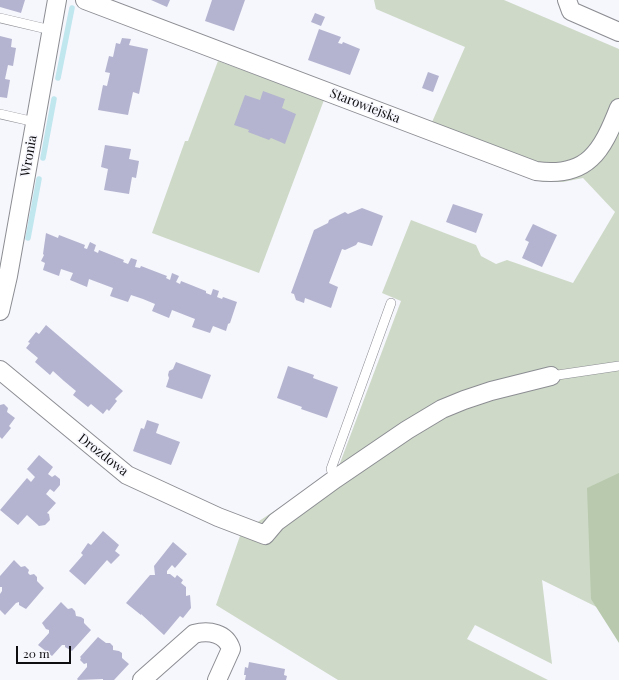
<!DOCTYPE html>
<style>
body{margin:0}
#map{position:relative;width:619px;height:680px;overflow:hidden;background:#f6f6fd;font-family:"Playfair Display",serif}
canvas{display:block}
.scale{position:absolute;left:16px;top:646px;width:55px;height:18px;box-sizing:border-box;border:2px solid #0e0e10;border-top:0;padding-left:5px;font-size:12px;line-height:14px;white-space:nowrap;color:#0e0e10;-webkit-text-stroke:3px #f6f6fd;paint-order:stroke}
</style>
<div id="map">
<canvas width="619" height="680"></canvas>
<div class="scale">20 m</div>
</div>
<script>
const g = document.querySelector('canvas').getContext('2d');
g.lineJoin = 'round';
function paint(path, color) { g.fillStyle = color; g.fill(path, 'evenodd'); }
function stroke(path, color, width, dash) { g.strokeStyle = color; g.lineWidth = width; g.lineCap = dash ? 'butt' : 'round'; g.setLineDash(dash || []); g.stroke(path); }
function write(font, color, halo, rows, align = 'center') {
  g.font = font + ' "Playfair Display",serif'; g.lineWidth = 3; g.setLineDash([]); g.textBaseline = 'middle'; g.strokeStyle = halo; g.fillStyle = color; for (const [text, x, y, turn = 0] of rows) {
    g.save(); g.translate(x, y); g.rotate((+turn || 0) * Math.PI / 180); g.textAlign = isNaN(turn) ? turn : align; if (halo) g.strokeText(text, 0, 0); g.fillText(text, 0, 0); g.restore();
  }
}
const green = new Path2D(`
 M374 0H504L619 49V618L542 580 552 664 475 625 467 639 548 680H338L216 605 241 533 315 484 337 471 401 301 382 293 411 220 476 245 481 256 496 264 507 260 573 283 615 212 583 178 563 182H543L508 170 425 138 465 47 376 9Z
 M218 61 324 100 259 273 152 233 185 141H188Z`);
const forest = new Path2D(`
 M619 473V643L591 599 587 488Z`);
const stream = new Path2D(`
 M58 78 72 8
 M43 158 54 99
 M28 238 39 179`);
const building = new Path2D(`
 M0 0H25L21 13 0 7Z
 M151 0H170L167 7Z
 M212 0H245L234 31 205 21Z
 M315 13 325 17 321 26 311 22Z
 M319 29 341 37 338 43 342 44 343 42 360 49 350 75 308 60Z
 M0 36 12 39 11 47 16 48 13 66 8 65 5 79 10 80 7 98 0 97Z
 M122 38 131 39 129 45 148 49 139 94 133 92 128 115 98 110 103 85 107 86 110 73 105 72 109 56 113 57 116 43 120 44Z
 M428 72 439 76 433 92 422 88Z
 M263 91 285 99 282 108 296 114 285 144 271 138 269 140 248 132 249 130 234 125 245 95 260 100Z
 M105 145 131 149 129 159 139 161 136 178 132 177 129 194 104 190 108 169 101 167Z
 M453 204 483 214 476 233 446 222Z
 M362 208 383 216 372 246 358 242 356 245 345 250 342 249 329 283 338 287 331 308 305 298 304 303 296 300 294 294 291 293 314 230 328 223 329 220 345 212 348 214Z
 M533 224 557 235 542 267 522 258 529 242 525 240Z
 M46 233 58 238 59 235 85 245 84 248 87 249 90 242 96 245 94 251 98 253 99 250 124 260 123 262 128 264 131 258 137 260 135 267 140 268 141 266 167 276 166 278 170 280 172 273 179 276 176 282 180 284 181 281 206 291V293L211 295 213 289 219 291 217 297 222 299 223 297 237 302 230 323 228 324 226 331 213 326 210 333 192 327 195 319 172 310 169 318 152 311 155 304 143 299 131 295 128 302 110 296 113 288 89 279 87 287 70 280 73 273 61 269 59 276 43 270 45 263 41 261 44 255 43 254Z
 M46 325 123 391 115 399 117 401 109 411 107 409 103 414 91 404 88 407 73 395 76 391 64 381 53 371 50 375 35 362 38 358 26 348 30 343 28 342 36 332 39 334Z
 M176 362 211 375 202 399 166 387 169 378 168 375 169 371 173 369Z
 M288 366 314 375 313 378 338 387 327 418 301 409 302 407 277 398Z
 M4 404 8 408 7 412 15 418 9 426 11 428 2 439 0 437V405Z
 M147 420 159 424 156 433 180 442 171 465 133 451 141 428 144 429Z
 M39 455 53 467 48 474 52 477 55 475 60 479V485L54 492 50 489 46 494 56 503 47 513 49 514 50 520 45 525 39 526 27 515 18 525 0 510 27 478 31 482 35 477 27 469Z
 M103 531 119 545 115 551 120 555 111 564 107 560 85 585 69 571 83 555 81 553 88 543 91 545Z
 M173 542 187 554 175 568 172 565 167 571V574H170L175 578 177 575 183 580 181 583 186 587V596L190 595 191 608 183 618 180 616 164 635 141 614V615L126 603 150 575H155L154 566Z
 M14 560 21 567 25 566 29 570 28 573 30 575 34 574 37 577V581L44 588 26 609 19 605V602L16 603 5 615 0 610V594L2 591V587H0V576Z
 M61 602 68 609 72 608 75 611 76 616 81 617 84 619V623L91 630 72 651 65 647V645H62L52 656 38 645 49 633V630L46 629 42 623Z
 M98 637 106 643H110L113 646V650L119 651 122 653V658L129 664 114 680H103V679L78 680 77 679 87 667V663L84 664 80 660 81 658 80 657Z
 M249 662 285 669 284 675 287 676 286 680H245L246 675H244L245 667 248 668Z`);
const service = new Path2D(`
 M0 18 51 30
 M0 114 35 122
 M551 376 619 366
 M335 479 331 469 391 303`);
const minor = new Path2D(`
 M85 0 536 171C588 178 602 151 619 108
 M567 0 571 11 619 32
 M0 311 8 276 57 0
 M0 370 127 475 218 517 265 535 276 522 335 479 407 430 442 409 464 400 491 391 551 376
 M142 680 194 634C209 630 226 633 231 649L217 680`);
const streetNames = [
 ["Starowiejska",365,106,21],
 ["Wronia",29,156,-80],
 ["Drozdowa",103,455,38]
];
paint(green, '#cedac7');
paint(forest, '#b8c9ae');
stroke(stream, '#c0e6ee', 5.5);
paint(building, '#b4b4d0');
stroke(service, '#8c8d93', 10);
stroke(minor, '#8c8d93', 20);
stroke(service, '#fff', 9);
stroke(minor, '#fff', 18);
write('13px', '#0e0e10', '#f6f6fd', streetNames);
</script>
